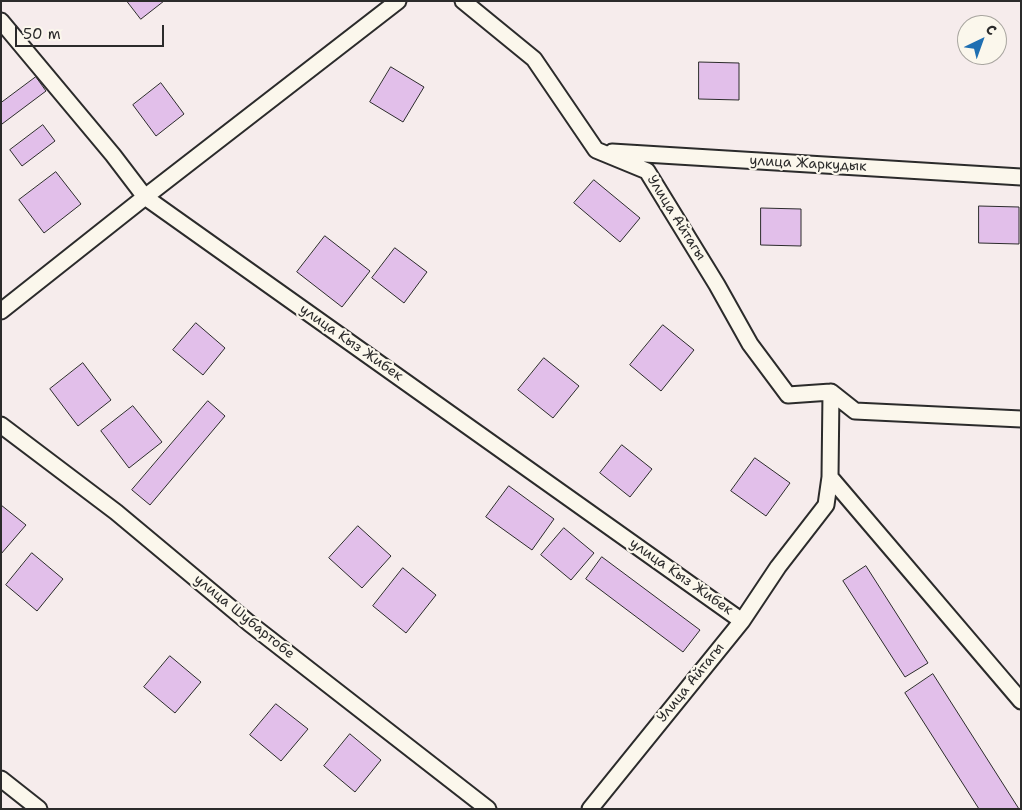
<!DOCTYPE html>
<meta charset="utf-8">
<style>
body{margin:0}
#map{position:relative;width:1022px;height:810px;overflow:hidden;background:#f6ecec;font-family:"Shantell Sans",sans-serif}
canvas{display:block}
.frame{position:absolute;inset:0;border:2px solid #2b2b2b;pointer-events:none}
.north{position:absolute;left:957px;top:15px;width:50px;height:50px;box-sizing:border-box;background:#fbf7ec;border:1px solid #a8a59f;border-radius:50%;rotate:42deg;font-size:14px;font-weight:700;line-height:20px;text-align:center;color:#2b2b2b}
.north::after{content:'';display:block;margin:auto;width:18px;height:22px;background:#1f6fb2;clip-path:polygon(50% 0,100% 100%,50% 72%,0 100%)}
.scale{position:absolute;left:15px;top:25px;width:149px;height:22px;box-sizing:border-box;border:2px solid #2b2b2b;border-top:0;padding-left:6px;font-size:15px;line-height:18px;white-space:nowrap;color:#2b2b2b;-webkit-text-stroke:4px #fbf7ec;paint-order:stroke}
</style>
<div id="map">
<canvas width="1022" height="810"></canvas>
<div class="frame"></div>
<div class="north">С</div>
<div class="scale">50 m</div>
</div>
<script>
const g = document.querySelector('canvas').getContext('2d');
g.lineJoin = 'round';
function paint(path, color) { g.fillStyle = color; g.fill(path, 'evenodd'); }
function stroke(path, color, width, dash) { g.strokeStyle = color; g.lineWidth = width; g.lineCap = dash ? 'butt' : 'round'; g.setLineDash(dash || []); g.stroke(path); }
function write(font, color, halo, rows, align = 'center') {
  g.font = font + ' "Shantell Sans",sans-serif'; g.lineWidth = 4.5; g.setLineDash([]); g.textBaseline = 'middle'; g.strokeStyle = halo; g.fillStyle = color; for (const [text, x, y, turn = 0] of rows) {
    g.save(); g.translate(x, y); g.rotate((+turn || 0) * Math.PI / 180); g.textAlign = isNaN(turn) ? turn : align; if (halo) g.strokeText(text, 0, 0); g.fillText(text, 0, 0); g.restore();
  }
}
const building = new Path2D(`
 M127 1H164L141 19Z
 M699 62 739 63V100L699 99Z
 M391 67 424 87 403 122 370 102Z
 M36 77 46 91 2 124 1 122V103Z
 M161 83 184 114 156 136 133 105Z
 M43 125 55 141 22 166 10 150Z
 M56 172 81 204 44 233 19 200Z
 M594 180 640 218 620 242 574 203Z
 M979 206 1019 207V244L979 243Z
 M761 208 801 209V246L761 245Z
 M325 236 370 271 342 307 297 272Z
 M395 248 427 272 404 303 372 278Z
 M196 323 225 348 203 375 173 350Z
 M663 325 694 350 661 391 630 365Z
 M544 358 579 386 553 418 518 390Z
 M83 363 111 400 78 426 50 389Z
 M208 401 225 416 150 505 132 490Z
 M133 406 162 442 129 468 101 431Z
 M622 445 652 469 630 497 600 473Z
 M755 458 790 483 766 516 731 491Z
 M509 486 554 519 532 550 486 517Z
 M1 505 26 525 1 554Z
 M358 526 391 556 362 588 329 558Z
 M564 528 594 553 571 580 541 555Z
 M32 553 63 579 37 611 6 585Z
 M602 557 700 630 683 652 586 579Z
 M866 566 928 663 905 677 843 581Z
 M403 568 436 595 406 633 373 606Z
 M170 656 201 682 175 713 144 687Z
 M933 674 1019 809H979L905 693Z
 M276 704 308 729 281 761 250 735Z
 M350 734 381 760 355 792 324 766Z`);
const minor = new Path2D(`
 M463 1 534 59 596 150 647 171 717 285 750 344 788 395 831 392 830 477 826 505 778 567 742 621 590 809
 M1 21 113 155 145 197 742 621
 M612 152 1021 177
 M1 311 145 197 398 1
 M831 392 855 411 1021 419
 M1 425 116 512 249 623 488 809
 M830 477 1021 701
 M1 779 39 809`);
const streetNames = [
 ["улица Жаркудык",808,164,3],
 ["Улица Айтагы",676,218,58],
 ["улица Кыз Жибек",351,343,35],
 ["улица Кыз Жибек",681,577,35],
 ["улица Шубартобе",244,617,39],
 ["Улица Айтагы",691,683,-51]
];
paint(building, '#e2bfea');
stroke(building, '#2b2b2b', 1);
stroke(minor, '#2b2b2b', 19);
stroke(minor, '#fbf7ec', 15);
write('14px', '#2b2b2b', '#fbf7ec', streetNames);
</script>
